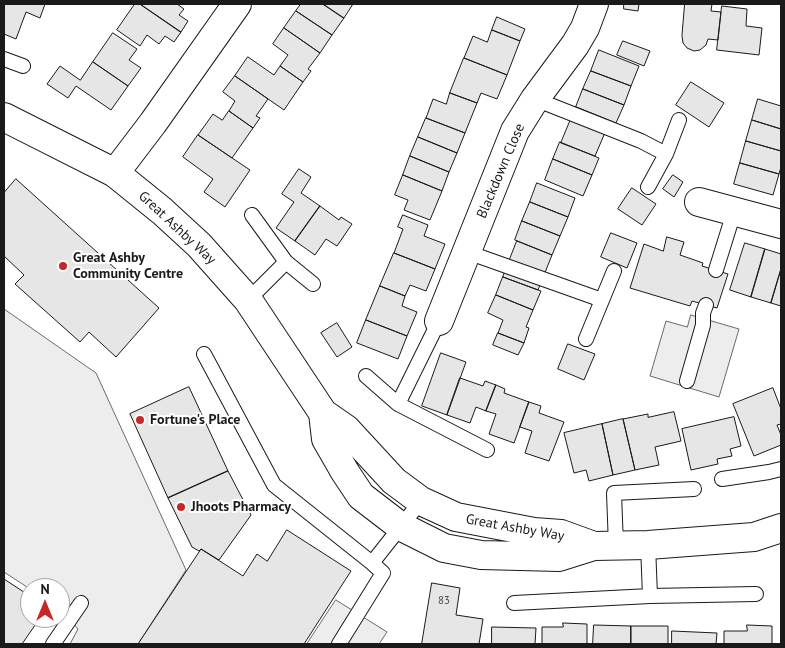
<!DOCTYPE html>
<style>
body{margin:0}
#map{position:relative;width:785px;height:648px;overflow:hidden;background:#fff;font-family:"PT Sans",sans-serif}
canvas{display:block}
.frame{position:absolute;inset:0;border:5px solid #1a1a1a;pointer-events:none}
.north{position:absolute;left:20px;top:578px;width:50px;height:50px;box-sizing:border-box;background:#fff;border:1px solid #a3a3a3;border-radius:50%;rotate:0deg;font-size:14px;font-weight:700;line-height:20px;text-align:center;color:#1a1a1a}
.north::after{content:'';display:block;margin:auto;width:18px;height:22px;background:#c62828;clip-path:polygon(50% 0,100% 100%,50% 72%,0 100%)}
</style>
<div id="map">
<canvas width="785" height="648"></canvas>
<div class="frame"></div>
<div class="north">N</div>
</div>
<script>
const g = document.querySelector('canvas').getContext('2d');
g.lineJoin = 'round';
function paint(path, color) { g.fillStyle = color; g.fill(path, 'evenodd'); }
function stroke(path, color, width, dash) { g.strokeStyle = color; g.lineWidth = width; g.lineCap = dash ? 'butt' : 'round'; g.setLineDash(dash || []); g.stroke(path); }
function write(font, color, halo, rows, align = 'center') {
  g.font = font + ' "PT Sans",sans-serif'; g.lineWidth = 4; g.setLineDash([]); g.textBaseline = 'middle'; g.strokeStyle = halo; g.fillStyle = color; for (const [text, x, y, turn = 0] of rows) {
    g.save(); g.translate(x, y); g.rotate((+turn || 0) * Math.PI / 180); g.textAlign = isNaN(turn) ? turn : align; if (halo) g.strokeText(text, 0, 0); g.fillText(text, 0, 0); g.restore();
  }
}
const built = new Path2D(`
 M4 309 96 373 186 570 138 644H70L78 629 60 608V588L30 589 4 572Z
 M691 315 739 329 719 397 650 376 666 321 687 327Z
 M336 600 387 632 379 644H307Z`);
const building = new Path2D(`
 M4 4H45L40 18 26 12 16 39 4 34Z
 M135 4H140L181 32 174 42 165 36 159 44 147 35 140 46 117 30Z
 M140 4H177L184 9 179 15 188 21 181 32Z
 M301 4H323L344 18 332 35 296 11Z
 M323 4H353L344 18Z
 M624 4H639L638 11 624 9Z
 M685 4H712L711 11 721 12 718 40 708 39 706 45 700 50 694 51 687 48 683 43 682 36Z
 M722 6 747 9 746 26 762 28 759 55 717 50Z
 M296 11 332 35 320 53 284 28Z
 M497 17 525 29 520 41 492 30Z
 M284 28 320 53 308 69 311 71 303 82 280 66 288 55 273 44Z
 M492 30 520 41 507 75 464 58 473 36 487 42Z
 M113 33 137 49 129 60 141 68 128 86 93 62Z
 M623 41 650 51 644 66 617 55Z
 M599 50 639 66 631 86 591 71Z
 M248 57 274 75 280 66 303 82 284 110 235 76Z
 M464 58 507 75 497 99 481 93 477 103 450 93Z
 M93 62 128 86 111 110 76 86 68 98 47 84 60 66 80 80Z
 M591 71 631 86 624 105 583 89Z
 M235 76 268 99 256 116 260 118 253 128 229 111 235 101 223 92Z
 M691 82 724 103 709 127 676 105Z
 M583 89 624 105 616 123 576 107Z
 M450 93 477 103 465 133 426 118 433 99 446 104Z
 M758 99 781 106V129L752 120Z
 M576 107 610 121 595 156 561 143Z
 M229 111 253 128 232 158 198 135 213 114 222 120Z
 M426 118 465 133 457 153 418 137Z
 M752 120 781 129V151L746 141Z
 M198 135 250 170 225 207 204 192 213 179 183 157Z
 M418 137 457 153 449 172 410 156Z
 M746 141 781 151V167L779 174 740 163Z
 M560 142 599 158 592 175 553 159Z
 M410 156 449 172 442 191 403 175Z
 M553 159 592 175 583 196 545 180Z
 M740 163 779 174 773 195 734 184Z
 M299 169 311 177 301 193 320 206 295 241 276 228 294 202 282 194Z
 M403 175 442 191 430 220 404 210 408 200 395 195Z
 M673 175 683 182 674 197 663 189Z
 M16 179 159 308 116 357 89 332 80 342 15 284 24 275 4 256V193Z
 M537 183 575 198 568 217 530 202Z
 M632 188 656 204 642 225 618 209Z
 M530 202 568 217 560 236 522 221Z
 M320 206 339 220 341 217 352 224 337 246 326 239 315 255 295 241Z
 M403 215 428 225 424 236 445 244 435 269 394 253 403 229 398 227Z
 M522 221 560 236 552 255 515 240Z
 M611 233 637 243 627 268 601 257Z
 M667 237 684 242 680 255 703 263 702 266 728 274 717 308 692 301 690 306 630 288 644 244 663 251Z
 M517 241 552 255 538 290 503 277Z
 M745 243 765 249 751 297 730 290Z
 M765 249 781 254V269L771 303 751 297Z
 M394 253 435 269 426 291 410 285 405 296 380 286Z
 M781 269V306L771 303Z
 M503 277 541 291 533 310 496 295Z
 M380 286 405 296 402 306 417 312 407 336 366 320Z
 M496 295 533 310 526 327 529 328 524 343 498 333 503 320 488 313Z
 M366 320 407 336 398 359 357 343Z
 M337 323 352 347 337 357 321 333Z
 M498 333 524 343 518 355 493 345Z
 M568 344 595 354 584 380 558 369Z
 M441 353 466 362 447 415 422 406Z
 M460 378 483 386 485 381 496 385 486 411 476 407 470 423 447 415Z
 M496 385 505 389 504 393 529 402 514 443 489 434 496 414 486 411Z
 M189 387 228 471 168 498 130 414Z
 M773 388 781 409V424L777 425 781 435V445L754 456 733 404Z
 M529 402 541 406 539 413 564 422 549 461 525 453 532 431 520 427Z
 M674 412 681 441 655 447 659 465 635 470 623 419 648 414V417Z
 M734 417 741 446 730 449 732 456 717 459 718 464 691 470 682 429Z
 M623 419 635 470 613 475 602 424Z
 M602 424 613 475 589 481 586 470 574 473 564 433Z
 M228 471 251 515 219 560 201 549 199 551 192 547 168 498Z
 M287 530 351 571 304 644H138L201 549 243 576 257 554 267 561Z
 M4 579 30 596V618H40L22 644H4Z
 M432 583 460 588 456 615 483 619 479 644H422Z
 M563 623 587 624V644H542V627H563Z
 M594 625 631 626V644H593Z
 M747 625 772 626V644H724V631H747Z
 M631 626H668V644H631Z
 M492 627 536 628 535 644H492Z
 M672 631 717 633 716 644H672Z`);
const lane = new Path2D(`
 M4 59 23 66
 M535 99 641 141 666 154
 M648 187 666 154 679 120
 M252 215 286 262 313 284
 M467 252 602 300
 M716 270 734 212
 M248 300 286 262
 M586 339 614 271
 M204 354 274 485 372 563
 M366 376 398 404 487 450
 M687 381 703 325V313L706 305
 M398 404 439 321
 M722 479 769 472 781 469
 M648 545 650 596
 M616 546 614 493 694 489
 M514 603 650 596 756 594
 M53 644 81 603
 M339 644 383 573 372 563 421 501`);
const street = new Path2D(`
 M115 173 153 123 237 4
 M699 202 781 224
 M439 321 515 131 535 99 575 45 585 28 594 4`);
const secondary = new Path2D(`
 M4 117 115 173 162 211 199 245 248 300 323 413 346 429 394 481 421 501 456 517 534 532 561 534 594 546
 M323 413 326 439 345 472 361 496 400 526 444 548 481 555 559 557 594 546 648 545 754 537 781 528`);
const markers = [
 [63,266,5,"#c62828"],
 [140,420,5,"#c62828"],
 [181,507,5,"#c62828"]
];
const numberNames = [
 ["83",444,601]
];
const streetNames = [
 ["Blackdown Close",501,171,-67],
 ["Great Ashby Way",177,228,43],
 ["Great Ashby Way",515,528,10]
];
const poiNames = [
 ["Great Ashby",73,258],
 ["Community Centre",73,274],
 ["Fortune's Place",150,420],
 ["Jhoots Pharmacy",191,507]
];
paint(built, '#ededed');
stroke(built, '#6a6a6a', 1);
paint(building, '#e6e6e6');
stroke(building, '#1a1a1a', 1);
stroke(lane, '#1a1a1a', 16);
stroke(street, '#1a1a1a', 30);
stroke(secondary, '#1a1a1a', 30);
stroke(lane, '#fff', 14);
stroke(street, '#fff', 28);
stroke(secondary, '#fff', 28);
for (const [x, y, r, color] of markers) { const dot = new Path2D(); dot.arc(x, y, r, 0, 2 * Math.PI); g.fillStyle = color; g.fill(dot); stroke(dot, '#fff', 2); }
write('11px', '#4d4d4d', null, numberNames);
write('14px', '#1a1a1a', '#fff', streetNames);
write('bold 14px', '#1a1a1a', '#fff', poiNames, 'left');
</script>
